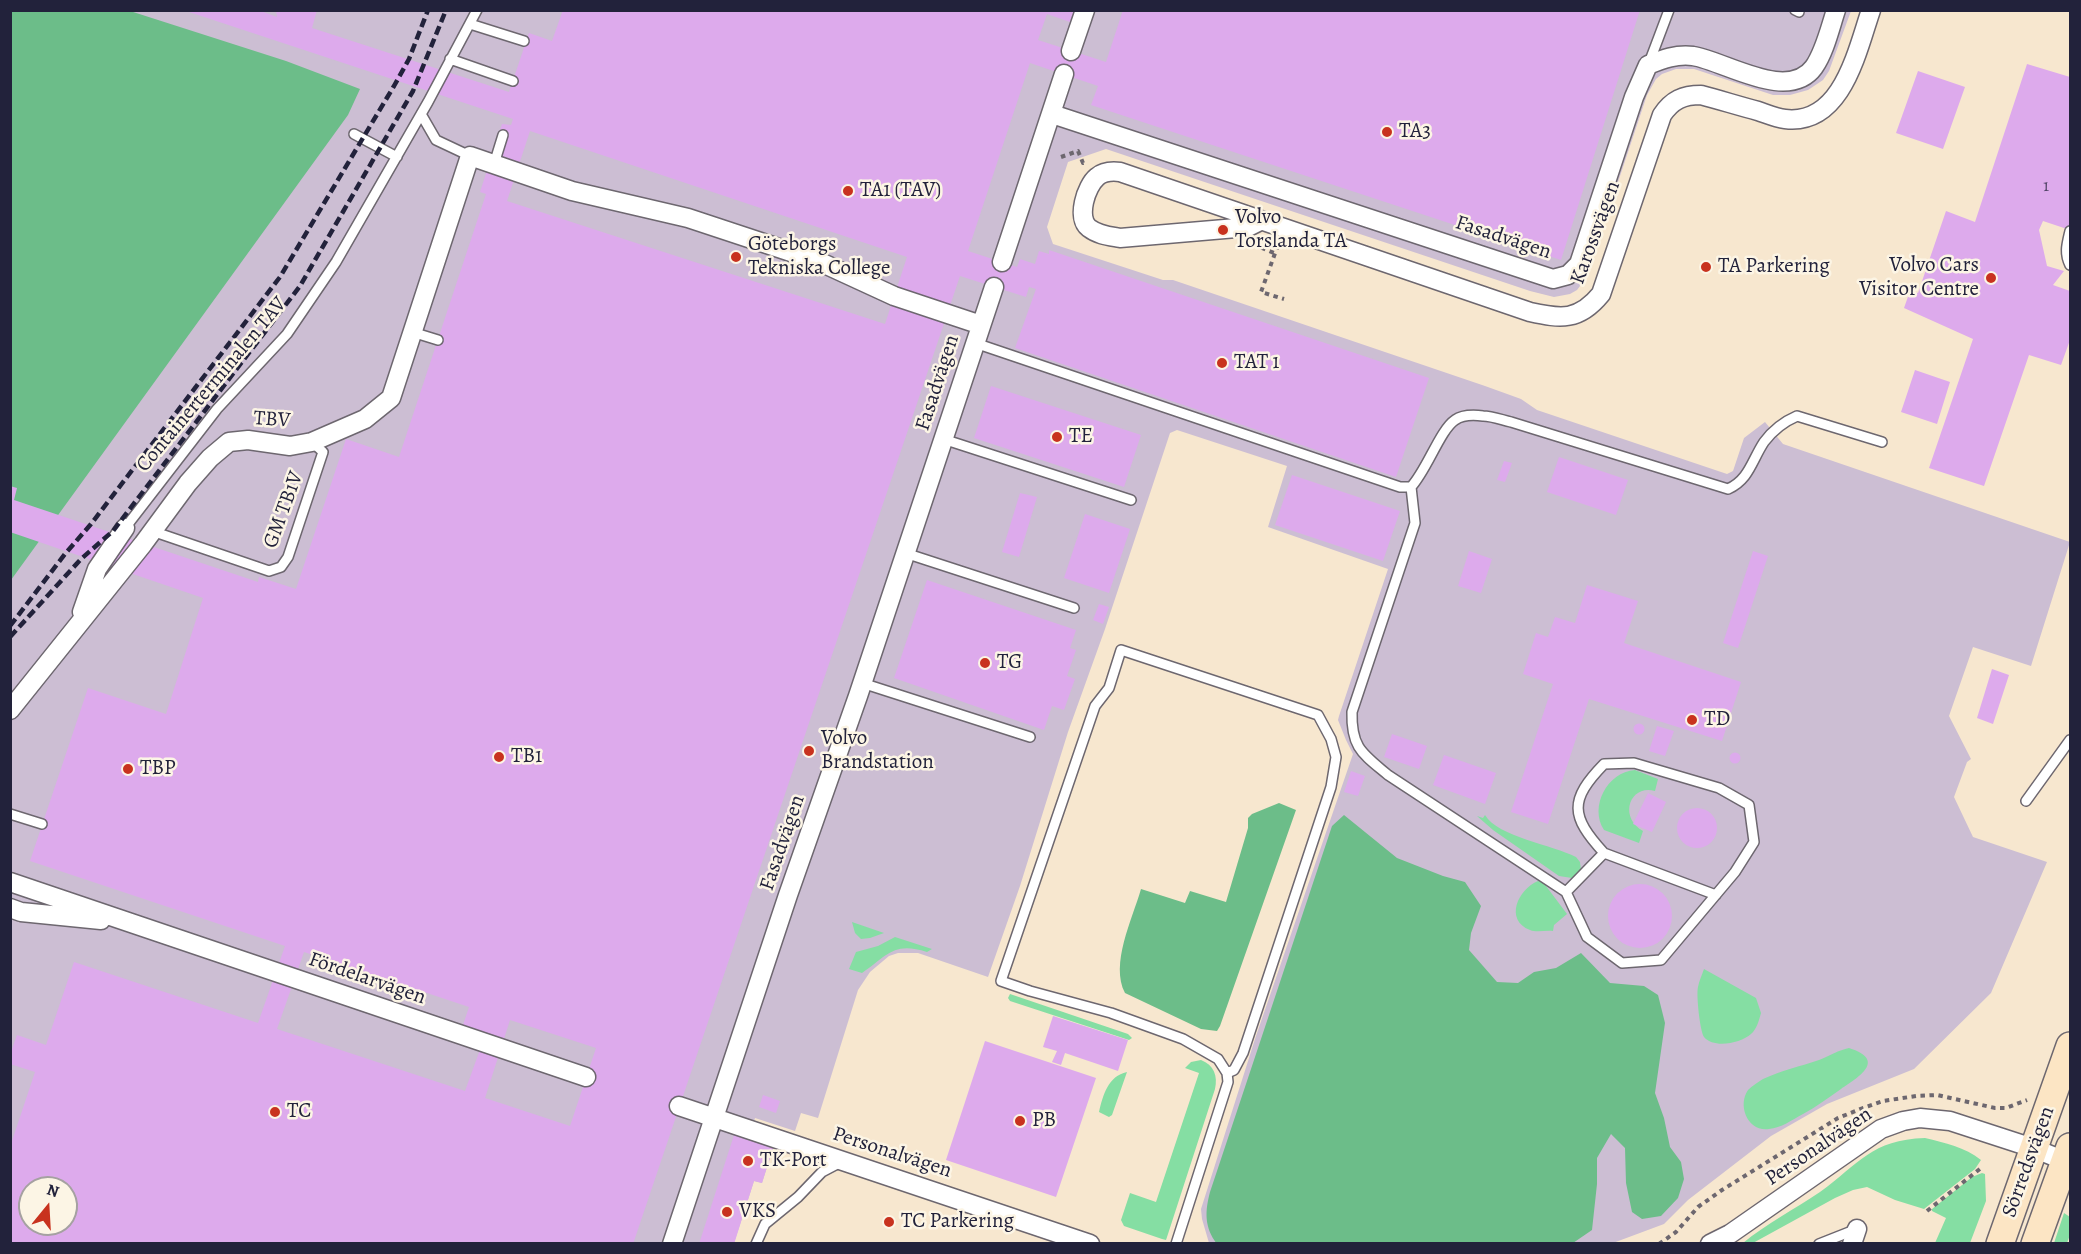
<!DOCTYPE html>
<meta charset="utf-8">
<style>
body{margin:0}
#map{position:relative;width:2081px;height:1254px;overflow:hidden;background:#f7e7cf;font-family:Alegreya,serif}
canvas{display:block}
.frame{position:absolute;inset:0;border:12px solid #22223b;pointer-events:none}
.north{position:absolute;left:18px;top:1176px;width:60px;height:60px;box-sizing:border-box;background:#fcf5e5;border:2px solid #a5a1a1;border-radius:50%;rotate:18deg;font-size:16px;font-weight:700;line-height:24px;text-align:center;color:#22223b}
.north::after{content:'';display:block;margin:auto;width:21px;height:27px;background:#c8321e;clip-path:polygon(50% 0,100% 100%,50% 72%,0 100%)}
</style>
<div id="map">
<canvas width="2081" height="1254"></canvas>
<div class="frame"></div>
<div class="north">N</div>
</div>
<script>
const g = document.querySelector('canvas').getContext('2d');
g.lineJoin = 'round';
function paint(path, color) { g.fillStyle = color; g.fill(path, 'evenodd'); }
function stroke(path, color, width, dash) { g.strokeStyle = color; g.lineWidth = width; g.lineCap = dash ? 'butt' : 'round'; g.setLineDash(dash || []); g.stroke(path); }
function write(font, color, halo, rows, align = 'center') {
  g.font = font + ' Alegreya,serif'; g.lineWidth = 5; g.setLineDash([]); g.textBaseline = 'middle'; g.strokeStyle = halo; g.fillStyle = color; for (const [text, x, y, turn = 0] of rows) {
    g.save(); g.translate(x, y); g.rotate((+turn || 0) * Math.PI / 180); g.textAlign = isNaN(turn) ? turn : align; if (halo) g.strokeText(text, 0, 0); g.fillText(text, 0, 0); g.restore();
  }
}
const industrial = new Path2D(`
 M10 11H1851L1829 71 1823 80 1808 90 1790 95H1773L1694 69H1676L1662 74 1656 79 1647 95 1586 278 1577 290 1570 294 1554 297 1530 291 1106 149 1068 162 1047 227 1053 244 1163 280H1173L1485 386 1521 399 1537 410 1727 474 1733 471 1744 438 1765 422 1783 444 2070 542 2031 666 1973 647 1949 716 1971 759 1967 762 1954 797 1973 837 2047 862 1991 993 1914 1069 1827 1104 1771 1136 1688 1200 1664 1224 1613 1243H1209L1202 1219 1201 1209 1256 1036 1353 754 1346 740 1338 720 1339 716 1388 569 1268 527 1287 466 1177 430 1170 433 1105 629 1068 732 1020 886 988 977 918 953H898L889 956 870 972 858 990 818 1118 801 1113 795 1131 755 1118 752 1128 777 1136 762 1183 754 1181 734 1243H11ZM30 1188H66V1224H30Z`);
const green = new Path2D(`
 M1635 770 1658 779 1655 791C1630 784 1618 817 1643 831L1639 843 1604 830C1589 807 1607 772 1635 770Z
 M1485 815C1498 837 1553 845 1576 857L1580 862 1581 870 1572 878 1559 876 1493 830 1477 816 1483 818Z
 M1538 881 1543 882 1567 914 1554 925 1553 931C1545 930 1537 933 1530 930 1504 920 1518 889 1538 881Z
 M852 922 884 933 870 938 861 939 855 933Z
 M895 937 932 949 927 952C893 941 887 956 862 973L849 969 856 952 878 946Z
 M1704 969 1756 998 1761 1013C1759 1020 1757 1029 1751 1034 1741 1043 1714 1049 1704 1037 1700 1031 1696 994 1698 987 1699 981 1702 975 1704 969Z
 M1010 994 1128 1034 1132 1038 1129 1040 1010 1001 1008 998Z
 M1849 1048C1887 1060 1859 1077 1841 1089 1828 1098 1816 1107 1803 1114 1792 1120 1781 1128 1769 1129 1748 1132 1737 1106 1748 1090 1752 1086 1758 1082 1763 1079 1780 1071 1801 1066 1819 1060 1829 1056 1839 1050 1849 1048Z
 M1201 1060C1214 1065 1218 1076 1215 1089L1168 1234 1166 1240 1162 1239 1124 1226 1121 1220 1130 1193 1156 1202 1199 1073 1185 1068 1191 1062Z
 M1127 1072 1112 1115 1109 1117 1099 1112C1103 1095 1108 1076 1127 1072Z
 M1925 1138C1945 1143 1965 1147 1981 1160L1975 1169 1924 1209 1895 1200 1867 1187 1853 1190 1835 1198 1753 1243H1743C1766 1224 1795 1209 1820 1192 1860 1163 1871 1140 1925 1138Z
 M1982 1173 1985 1174 1986 1201 1970 1243H1935L1946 1218 1932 1211V1209L1972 1177Z
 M2064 1213 2070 1217V1235L2067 1243H2054Z`);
const forest = new Path2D(`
 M11 11H130L286 61 360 89 348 115 11 580Z
 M1279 803 1296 810 1220 1026 1217 1031 1201 1029 1125 993C1110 964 1132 920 1141 889L1185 903 1190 891 1226 902 1248 828V818L1252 814Z
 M1344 815 1397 858 1443 876 1465 882 1481 906 1471 933 1469 950 1497 982 1518 983 1534 972 1556 968 1581 953 1610 983 1644 986 1658 995 1665 1023 1655 1093 1664 1118 1670 1147 1681 1162 1684 1179 1678 1198 1661 1216 1642 1219 1632 1212 1626 1183 1625 1148 1611 1134 1597 1158V1184L1592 1230 1573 1243 1217 1244C1204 1227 1205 1211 1210 1192L1332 826Z`);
const building = new Path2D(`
 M183 10H258L277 17 276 10H317L312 28 509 92 529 33 552 41 563 10H1074L1070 22 1047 14 1038 40 1106 62 1123 10H1640L1561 260 1091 105 1098 86 1030 63 968 251 1017 267 1020 259 1035 264 1039 251 1049 254V250L1429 378 1396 477 1015 348 1036 289 1029 287 1026 297 960 276 633 1244H10V1147L35 1072 10 1064V1055L17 1035 46 1045 74 962 258 1023 285 946 30 861 88 688 166 714 203 598 10 532V486L17 488 14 500 258 582 259 577 296 589 346 439 399 457 486 194 480 192 502 124 511 125 513 119ZM530 131 907 257 885 324 507 201ZM304 952 469 1007 463 1025 486 1033 465 1091 277 1029ZM510 1020 596 1048 570 1126 485 1098ZM30 1188H66V1224H30Z
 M2027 64 2070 77V230L2043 221 2039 230 2047 266 2064 271 2053 285 2070 291V340L2061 365 2029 355 1984 486 1929 468 1973 339 1904 308 1910 291 1918 293 1946 211 1975 222Z
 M1918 71 1965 87 1943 149 1896 133Z
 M1915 370 1950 382 1937 424 1901 412Z
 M991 386 1141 435 1124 487 974 438Z
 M1559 457 1628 480 1616 515 1547 492Z
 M1504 461 1512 463 1505 482 1497 480Z
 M1292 475 1400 511 1383 561 1275 525Z
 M1020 493 1037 497 1019 557 1002 552Z
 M1085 514 1130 529 1109 593 1064 578Z
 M1469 551 1492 559 1481 593 1458 586Z
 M1753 551 1768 556 1738 648 1723 643Z
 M927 580 1076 630 1070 648 1076 650 1067 676 1075 679 1064 710 1052 706 1044 730 894 678Z
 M1587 585 1638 601 1624 643 1741 682 1722 741 1589 699 1548 824 1511 812 1553 684 1523 674 1536 633 1548 637 1555 617 1575 623Z
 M1099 604 1109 607 1103 624 1093 620Z
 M1992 669 2009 675 1993 724 1977 718Z
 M1633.5 729a5.5 5.5 0 1 1 11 0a5.5 5.5 0 1 1-11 0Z
 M1657 726 1674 731 1665 756 1649 751Z
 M1392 734 1427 746 1419 769 1384 757Z
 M1729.5 758a5.5 5.5 0 1 1 11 0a5.5 5.5 0 1 1-11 0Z
 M1444 755 1496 773 1485 804 1433 785Z
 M1351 771 1365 776 1358 796 1344 792Z
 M1648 793 1666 802 1652 832 1633 824Z
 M1677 828a20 20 0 1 1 40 0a20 20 0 1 1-40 0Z
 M1608 916a32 32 0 1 1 64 0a32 32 0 1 1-64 0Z
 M1053 1016 1128 1040 1118 1071 1065 1053 1061 1065 1052 1062 1057 1051 1043 1047Z
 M985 1041 1096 1078 1056 1197 946 1160Z
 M763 1095 780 1101 776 1113 759 1107Z
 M734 1135 773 1148 762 1183 754 1181 734 1244H699Z`);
const path = new Path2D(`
 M1061 157 1078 151 1083 163 1086 162
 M1253 244 1274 253
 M1278 245 1261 292 1284 299
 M1927 1211 1981 1168
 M1659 1244 1676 1232 1698 1207 1722 1190 1838 1118 1863 1108 1883 1101 1916 1096 1937 1095 1995 1108H2006L2027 1100`);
const lane = new Path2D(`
 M1795 10 1799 12
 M470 24 524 41
 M450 59 513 81
 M1649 63 1669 10
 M421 114 436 140 470 156
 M354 134 397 157
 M494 164 503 135
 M2070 231C2067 244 2064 253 2070 265
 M412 332 438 340
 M975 343 1400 487H1411C1427 470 1440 430 1455 420 1462 415 1475 415 1483 416 1492 416 1502 420 1511 422L1728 489C1749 480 1752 460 1764 442 1773 430 1783 422 1797 416L1882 442
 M943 439 1131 500
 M1411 487 1415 523 1352 712C1351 748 1363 754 1388 775L1566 892 1587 937 1622 963 1661 960 1735 872 1754 842 1749 805 1719 788 1634 763 1604 764C1569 800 1570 816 1604 853L1566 892
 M125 528 217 409 287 334 336 262 428 102 477 10
 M152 531 269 571 281 567 288 557 323 452 312 442
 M905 553 1074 608
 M862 683 1030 737
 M2026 801 2070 740
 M10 814 42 824
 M1604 853 1716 895
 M756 1244 765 1224 798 1197 822 1172 841 1162
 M1176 1244 1228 1082 1227 1073 1218 1059 1183 1039 1111 1013 1030 991 1001 981 1095 706 1109 688 1121 650 1318 715 1331 739 1336 757 1331 787 1243 1053 1234 1070 1227 1073
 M1819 1244 1857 1229`);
const street = new Path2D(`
 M1071 51 1085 10
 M1052 114 1553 279 1568 275 1579 264 1634 97 1648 65C1663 59 1676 54 1693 56 1725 61 1788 103 1814 67 1825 51 1830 28 1836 10
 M1260 221 1248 227 1120 238C1109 236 1098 235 1089 228 1076 218 1086 186 1097 177 1104 171 1112 171 1120 172L1530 312C1561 319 1579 321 1601 294L1662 115C1672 100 1683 95 1701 95 1720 100 1739 106 1758 111 1767 114 1776 118 1785 119 1842 126 1857 51 1871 10
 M1002 262 1064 74
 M82 612 97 569 125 528
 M10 710 143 544 188 483 210 458 229 442 248 440 290 446 312 442 365 419 391 398 470 156 572 191 688 218 818 261 894 296 981 325
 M10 882 586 1077
 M10 908 21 912 101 920
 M679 1106 1090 1244
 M672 1244 788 895 858 696 994 287
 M1710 1244 1730 1234 1881 1129 1903 1121 1920 1118 1950 1121 2033 1148 2070 1163
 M1852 1244 1857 1229`);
const secondary = new Path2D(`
 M2000 1244 2070 1046
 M2035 1244 2070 1147`);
const rail = new Path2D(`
 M10 626 65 554 91 524 280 277 394 86 409 59 428 10
 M10 637 81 559 113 531 300 286 413 91 446 10`);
const markers = [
 [1387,132,6,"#c8321e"],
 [848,191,6,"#c8321e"],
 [1223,230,6,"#c8321e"],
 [736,257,6,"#c8321e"],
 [1706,267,6,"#c8321e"],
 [1991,278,6,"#c8321e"],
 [1222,363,6,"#c8321e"],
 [1057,437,6,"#c8321e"],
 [985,663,6,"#c8321e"],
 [1692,720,6,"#c8321e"],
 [809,751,6,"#c8321e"],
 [499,757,6,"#c8321e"],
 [128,769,6,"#c8321e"],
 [275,1112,6,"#c8321e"],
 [1020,1121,6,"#c8321e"],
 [748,1161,6,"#c8321e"],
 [727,1212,6,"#c8321e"],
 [889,1222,6,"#c8321e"]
];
const numberNames = [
 ["1",2046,187]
];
const poiNames = [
 ["TA3",1399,132],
 ["TA1 (TAV)",860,191],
 ["Volvo",1235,218],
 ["Torslanda TA",1235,242],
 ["Göteborgs",748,245],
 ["Tekniska College",748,269],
 ["Volvo Cars",1979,266,"right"],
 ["Visitor Centre",1979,290,"right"],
 ["TA Parkering",1718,267],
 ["TAT 1",1234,363],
 ["TE",1069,437],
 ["TG",997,663],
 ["TD",1704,720],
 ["Volvo",821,739],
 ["Brandstation",821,763],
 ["TB1",511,757],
 ["TBP",140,769],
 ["TC",287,1112],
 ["PB",1032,1121],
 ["TK-Port",760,1161],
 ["VKS",739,1212],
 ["TC Parkering",901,1222]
];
const streetNames = [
 ["Karossvägen",1596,233,-70],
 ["Fasadvägen",1503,238,18],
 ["Fasadvägen",938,383,-72],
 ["Containerterminalen TAV",212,385,-50],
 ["TBV",272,420,4],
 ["GM TB1V",284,510,-70],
 ["Fasadvägen",783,843,-71],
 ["Fördelarvägen",367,979,19],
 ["Personalvägen",1819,1147,-34],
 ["Personalvägen",892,1153,18],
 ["Sörredsvägen",2029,1162,-70]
];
paint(industrial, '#ccbed3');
paint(green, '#85dea3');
paint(forest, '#6cbd89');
paint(building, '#ddaaec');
stroke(lane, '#6d676f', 12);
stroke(street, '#6d676f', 21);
stroke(secondary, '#6d676f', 30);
stroke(path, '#6d676f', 4, [4.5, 4.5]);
stroke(lane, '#fff', 9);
stroke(street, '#fff', 18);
stroke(secondary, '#fce5c4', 27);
stroke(rail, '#22223b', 4.5, [9, 4.5]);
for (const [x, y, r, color] of markers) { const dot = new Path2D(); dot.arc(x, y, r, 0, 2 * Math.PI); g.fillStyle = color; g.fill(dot); stroke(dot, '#fcf5e5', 2); }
write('18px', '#514467', null, numberNames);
write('21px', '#22223b', '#fcf5e5', poiNames, 'left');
write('21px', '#22223b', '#fcf5e5', streetNames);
</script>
